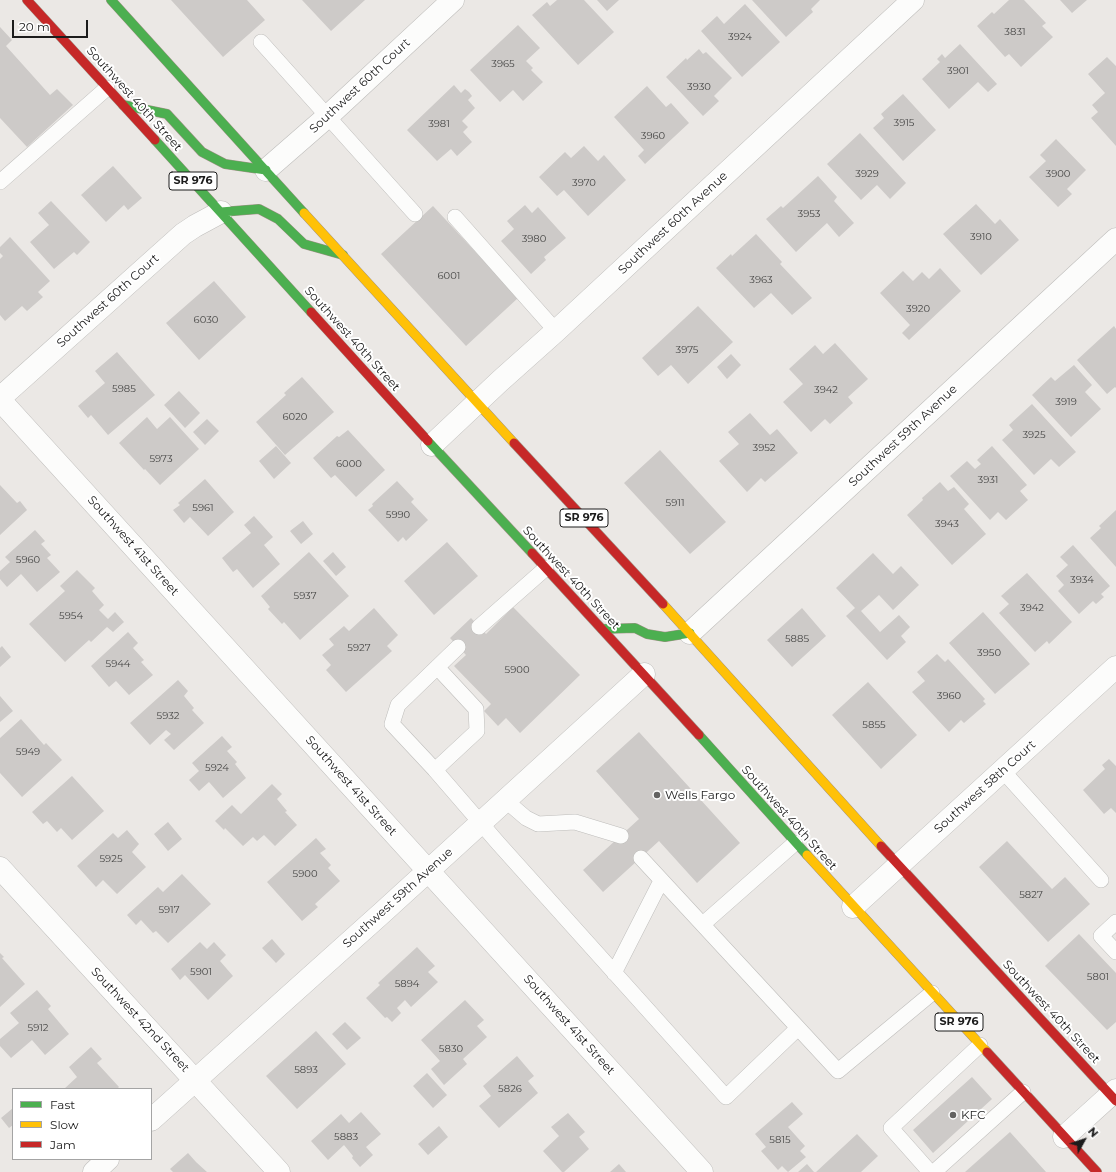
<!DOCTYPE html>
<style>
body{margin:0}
#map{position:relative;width:1116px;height:1172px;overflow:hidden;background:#ebe8e5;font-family:Montserrat,sans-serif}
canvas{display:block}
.legend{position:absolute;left:12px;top:1088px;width:140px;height:72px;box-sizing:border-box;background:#fff;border:1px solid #a4a4a4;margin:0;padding:5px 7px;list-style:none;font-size:12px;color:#1c1c1c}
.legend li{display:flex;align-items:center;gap:8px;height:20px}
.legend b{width:20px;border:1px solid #a4a4a4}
.north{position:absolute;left:1064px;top:1120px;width:40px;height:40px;-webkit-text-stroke:3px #fff;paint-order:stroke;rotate:50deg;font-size:11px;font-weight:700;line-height:16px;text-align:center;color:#1c1c1c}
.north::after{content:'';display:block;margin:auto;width:14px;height:18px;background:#1c1c1c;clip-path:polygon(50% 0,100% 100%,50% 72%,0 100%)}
.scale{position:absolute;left:12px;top:20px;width:76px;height:18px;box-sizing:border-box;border:2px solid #1c1c1c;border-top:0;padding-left:5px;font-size:12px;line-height:14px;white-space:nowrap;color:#1c1c1c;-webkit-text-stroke:3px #fff;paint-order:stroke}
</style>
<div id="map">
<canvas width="1116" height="1172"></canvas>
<ul class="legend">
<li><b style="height:5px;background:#4caf50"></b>Fast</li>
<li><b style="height:5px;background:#ffc107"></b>Slow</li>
<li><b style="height:5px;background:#c62828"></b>Jam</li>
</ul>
<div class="north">N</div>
<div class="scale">20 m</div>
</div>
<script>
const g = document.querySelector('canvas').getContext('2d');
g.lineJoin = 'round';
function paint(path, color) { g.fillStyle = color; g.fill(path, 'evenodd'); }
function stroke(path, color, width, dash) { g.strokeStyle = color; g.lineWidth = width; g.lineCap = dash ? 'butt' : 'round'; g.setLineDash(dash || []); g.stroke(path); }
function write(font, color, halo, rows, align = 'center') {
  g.font = font + ' Montserrat,sans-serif'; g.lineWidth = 4; g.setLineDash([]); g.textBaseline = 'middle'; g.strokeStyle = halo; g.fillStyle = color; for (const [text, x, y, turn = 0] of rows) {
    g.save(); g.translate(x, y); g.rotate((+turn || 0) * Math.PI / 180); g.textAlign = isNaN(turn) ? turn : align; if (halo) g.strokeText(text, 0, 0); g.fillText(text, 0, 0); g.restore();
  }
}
const building = new Path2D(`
 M171 0H247L265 20 223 57Z
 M302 0H365L331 31Z
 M557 0H584L614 32 578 65 532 15 547 2 550 6Z
 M597 0H619L607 11Z
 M752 0H820L811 9 813 12 786 37Z
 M1009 0H1024L1046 23 1042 26 1053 37 1021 67 1009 54 1005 57 977 26 992 12 994 14Z
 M1060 0H1087L1072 13Z
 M745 4 780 42 742 77 701 31 717 16 724 24Z
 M518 25 540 48 526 61 533 68 531 70 543 82 523 101 513 90 500 102 470 70Z
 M0 27 12 40 6 46 50 95 57 89 73 105 27 147 0 118Z
 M960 44 997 84 988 92 978 82 949 109 922 79 940 62 937 59 942 54 945 58Z
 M699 49 703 54 706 52 732 78 714 96 719 101 703 116 666 77 686 58 687 60Z
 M1107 57 1116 66V146L1091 118 1098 112 1092 105 1105 93 1088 74Z
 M454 85 461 93 465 89 469 92 472 96 468 100 475 108 462 121 468 127 463 132 472 142 457 156 451 149 437 161 407 130Z
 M647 86 666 107 671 103 689 123 645 164 638 156 644 150 614 117Z
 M903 94 936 130 903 161 873 128 884 118 881 114Z
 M860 133 906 183 890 199 877 185 861 200 827 164Z
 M1056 139 1086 170 1067 189 1072 194 1058 207 1029 177 1046 161 1040 155Z
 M584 146 598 161 604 155 626 180 588 216 564 190 557 196 539 177 565 152 571 158Z
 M113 166 142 198 128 210 124 205 106 222 81 195Z
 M818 176 837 197 834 201 854 223 839 237 827 223 796 252 766 219 781 206 783 208Z
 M51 201 90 242 77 255 74 252 54 269 30 242 49 225 38 213Z
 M976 204 995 224 1000 219 1019 240 981 275 943 234Z
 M525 205 532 213 538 207 566 238 544 257 546 260 531 274 501 241 514 229 507 221Z
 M433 206 518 298 466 346 381 254Z
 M756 234 782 262 780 264 812 298 792 315 771 293 754 308 716 268 731 254 732 256Z
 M10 237 50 281 38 292 43 297 27 311 22 306 5 321 0 315V259L3 256 0 253V247Z
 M940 268 961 291 909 340 902 333 910 325 880 293 903 271 913 281 922 272 929 279Z
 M214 281 246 317 199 360 166 323Z
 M698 306 733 342 688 384 671 365 658 376 642 358Z
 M1114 326 1116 329V388L1115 387 1107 394 1077 360Z
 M835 343 868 379 848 397 853 403 830 424 825 419 811 432 783 402 803 384 789 369 815 345 823 354Z
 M117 352 155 395 108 435 91 415 88 418 78 406 105 383 95 371Z
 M731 354 741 365 727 379 717 367Z
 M1074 365 1092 385 1085 392 1101 409 1071 437 1032 395 1051 377 1055 381Z
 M302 377 334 412 285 455 256 422 286 395 284 393Z
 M179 391 200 413 185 428 164 405Z
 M1032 404 1076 452 1059 467 1051 459 1034 475 1002 440 1013 430 1009 425Z
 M750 413 770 435 777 429 798 453 765 482 761 478 747 492 719 461 739 444 728 432Z
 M147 417 157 429 170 417 199 449 160 485 145 469 144 470 119 443Z
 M207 419 219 431 205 445 193 432Z
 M348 430 385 470 356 497 335 475 331 478 313 458 337 436 339 437Z
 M276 446 291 463 274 479 259 461Z
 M992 446 1027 485 1020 491 1028 500 1006 520 998 512 990 520 950 476 967 461 975 469 981 464 977 460Z
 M660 450 726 522 690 554 624 483Z
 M205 479 234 512 208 536 190 517 184 523 173 510 180 505 178 503Z
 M397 481 414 499 411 502 428 520 406 541 403 537 398 542 368 510 373 506 372 504Z
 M940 482 948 491 954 487 969 504 964 509 986 534 952 565 907 515 923 500 922 498Z
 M0 485 17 503 20 501 27 510 0 535Z
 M1116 510V567L1090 538 1101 528 1099 526Z
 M254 516 273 537 264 545 280 564 253 588 237 569 233 572 222 558 251 533 244 525Z
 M303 521 313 534 301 544 290 531Z
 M35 530 45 541 41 544 51 555 47 558 60 572 37 592 21 574 7 587 0 579V571L10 562 5 557Z
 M447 542 478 576 434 615 404 581Z
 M1073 545 1110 586 1101 594 1104 597 1096 604 1093 601 1079 614 1058 591 1064 585 1056 576 1068 565 1060 557Z
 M309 552 349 596 300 640 284 622 282 624 268 609 270 607 261 596Z
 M333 552 346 567 336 576 323 561Z
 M873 553 893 574 901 566 919 585 893 610 879 595 861 611 880 632 899 615 910 627 901 636 906 642 887 660 846 616 855 608 836 588Z
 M77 570 95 588 92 591 104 605 99 610 108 619 115 612 124 622 113 632 107 627 91 642 89 640 65 662 29 624 65 591 60 586Z
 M1027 573 1072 622 1049 644 1047 641 1035 652 999 613 1009 604 1001 596Z
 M513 607 580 675 520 733 506 718 498 726 484 711 491 704 454 666 466 655 450 638 471 618 486 634Z
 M374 608 398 635 387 646 392 651 346 692 326 670 331 665 322 655 334 645 329 639 344 626 349 631Z
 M802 608 826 636 792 667 767 640Z
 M983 612 1030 664 995 694 949 643Z
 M128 632 138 643 133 648 144 660 141 662 153 675 129 695 116 681 109 687 91 666Z
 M2 646 11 657 0 667V648Z
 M937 654 945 662 948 659 985 699 983 701 986 704 964 723 961 720 949 732 912 692 925 681 917 672Z
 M178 680 188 691 184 696 194 708 192 710 204 723 174 750 164 740 171 734 166 730 150 745 130 723Z
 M868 682 917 735 881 769 832 715Z
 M0 696 13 711 0 722Z
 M21 719 44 745 46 743 62 760 22 797 0 773V738Z
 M639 732 740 843 697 883 659 841 603 892 583 870 639 819 596 771Z
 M222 736 232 747 227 751 237 762 235 764 246 778 223 798 209 782 199 791 189 780 199 771 192 763Z
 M1109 759 1116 766V813L1111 808 1104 814 1083 790 1105 769 1102 765Z
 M72 776 104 811 72 840 61 828 57 832 47 821 43 824 32 812Z
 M272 784 282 794 277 799 287 811 285 812 297 825 275 846 264 835 257 841 253 837 243 846 225 828 224 830 215 821 232 805 241 814Z
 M168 822 182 839 168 851 154 834Z
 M127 830 139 844 132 852 146 867 117 894 103 880 96 887 77 866 113 833 118 838Z
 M316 838 326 849 320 853 331 865 328 868 340 881 315 904 318 907 302 921 267 882Z
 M1007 841 1052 889 1065 877 1090 904 1048 942 979 867Z
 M182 874 211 904 168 943 156 931 153 933 141 920 136 925 127 915 158 887 163 892Z
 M1079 934 1116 973V1022L1107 1030 1045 966Z
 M272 939 285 954 276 963 262 948Z
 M200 942 207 949 214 942 226 955 220 961 233 976 208 1000 185 975 180 980 171 969Z
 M417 947 435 966 428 972 438 982 411 1007 405 1000 397 1008 401 1013 392 1022 387 1017 385 1018 366 998 380 985 378 983Z
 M0 953 4 957 2 958 25 984 0 1007Z
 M37 990 51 1006 48 1009 69 1034 45 1055 32 1040 11 1058 0 1046V1039L19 1023 10 1013Z
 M465 1000 484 1020 477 1026 487 1037 463 1059 467 1064 444 1085 431 1069 440 1061 421 1040Z
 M345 1022 361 1038 347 1050 332 1034Z
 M316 1031 346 1064 297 1109 266 1076Z
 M91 1047 102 1059 97 1063 119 1087 117 1089H64L77 1077 69 1067Z
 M517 1056 534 1076 528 1081 538 1093 499 1128 479 1106 491 1096 483 1086Z
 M427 1073 447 1095 433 1108 413 1086Z
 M972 1077 992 1099 933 1153 913 1130Z
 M792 1102 803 1114 788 1127 805 1146 800 1151 806 1157 788 1172 782 1166 778 1170 761 1151 766 1147 755 1134Z
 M13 1108V1125L9 1128 1 1118Z
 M361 1112 381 1134 366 1147 373 1155 360 1167 352 1158 353 1156 344 1145 328 1160 311 1141 341 1114 349 1123Z
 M568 1113 585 1132 579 1137 589 1149 564 1172H562L543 1151 559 1136 551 1127Z
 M439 1126 448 1137 428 1155 418 1144Z
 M1010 1132 1046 1172H965Z
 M857 1134 878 1156 861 1172H816Z
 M188 1153 196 1162 207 1172H173L170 1169Z
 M619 1164 626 1172H610Z
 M807 1164 814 1172H798Z`);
const lane = new Path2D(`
 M261 42 415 214
 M0 182 107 88
 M455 217 556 331
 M479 627 546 568
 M437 667 476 709 477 731 435 770 392 724 398 705 458 647
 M435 770 498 843 726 1097 798 1028
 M1003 771 1101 880
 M505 800 526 818 538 824 575 822 621 836
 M641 858 838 1071 932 993
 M1116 922 1101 936 1116 952
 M703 924 795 843
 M614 973 661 881
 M930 1172 891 1128 980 1045
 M934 1172 1023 1092`);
const street = new Path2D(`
 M266 170 328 116 453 0
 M0 398 183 234 195 226 221 212
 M0 400 702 1172
 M432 445 500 381 556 331 913 0
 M690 633 1116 239
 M0 868 279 1172
 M853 907 1116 667
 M151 1120 383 912 644 674
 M1064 1137 1116 1090
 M94 1172 108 1159`);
const fast = new Path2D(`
 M111 0 304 213
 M123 105 167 114 202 152 225 164 266 170
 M155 140 311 312
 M221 212 259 209 278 219 304 244 343 255
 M428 441 532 553
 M602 629 635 628 647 634 665 637 690 633
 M699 735 807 855`);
const slow = new Path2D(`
 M304 213 514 443
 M663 604 881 846
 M807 855 987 1052`);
const jam = new Path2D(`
 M27 0 155 140
 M311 312 428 441
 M514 443 663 604
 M532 553 699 735
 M881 846 1116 1101
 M987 1052 1097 1172`);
const markers = [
 [657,795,4,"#646362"],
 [953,1115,4,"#646362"]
];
const numberNames = [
 ["3831",1015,32],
 ["3924",740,37],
 ["3965",503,64],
 ["3901",958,71],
 ["3930",699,87],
 ["3915",904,123],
 ["3981",439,124],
 ["3960",653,136],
 ["3929",867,174],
 ["3900",1058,174],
 ["3970",584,183],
 ["3953",809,214],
 ["3910",981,237],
 ["3980",534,239],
 ["6001",449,276],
 ["3963",761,280],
 ["3920",918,309],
 ["6030",206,320],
 ["3975",687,350],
 ["5985",124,389],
 ["3942",826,390],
 ["3919",1066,402],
 ["6020",295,417],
 ["3925",1034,435],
 ["3952",764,448],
 ["5973",161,459],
 ["6000",349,464],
 ["3931",988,480],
 ["5911",675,503],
 ["5961",203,508],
 ["5990",398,515],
 ["3943",947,524],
 ["5960",28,560],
 ["3934",1082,580],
 ["5937",305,596],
 ["3942",1032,608],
 ["5954",71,616],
 ["5885",797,639],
 ["5927",359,648],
 ["3950",989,653],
 ["5944",118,664],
 ["5900",517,670],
 ["3960",949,696],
 ["5932",168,716],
 ["5855",874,725],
 ["5949",28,752],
 ["5924",217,768],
 ["5925",111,859],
 ["5900",305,874],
 ["5827",1031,895],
 ["5917",169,910],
 ["5901",201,972],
 ["5801",1098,977],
 ["5894",407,984],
 ["5912",38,1028],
 ["5830",451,1049],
 ["5893",306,1070],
 ["5826",510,1089],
 ["5883",346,1137],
 ["5815",780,1140]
];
const shields = [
 [193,181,48],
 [584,518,48],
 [959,1022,48]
];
const shieldNames = [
 ["SR 976",193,181],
 ["SR 976",584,518],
 ["SR 976",959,1022]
];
const streetNames = [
 ["Southwest 60th Court",360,86,-43],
 ["Southwest 40th Street",134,99,48],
 ["Southwest 60th Avenue",673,223,-43],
 ["Southwest 60th Court",108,301,-42],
 ["Southwest 40th Street",352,339,48],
 ["Southwest 59th Avenue",903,436,-43],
 ["Southwest 41st Street",133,546,48],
 ["Southwest 40th Street",571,578,47],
 ["Southwest 41st Street",351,786,48],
 ["Southwest 58th Court",985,787,-42],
 ["Southwest 40th Street",789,818,48],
 ["Southwest 59th Avenue",398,898,-42],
 ["Southwest 40th Street",1051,1012,47],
 ["Southwest 42nd Street",140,1020,47],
 ["Southwest 41st Street",569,1025,48]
];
const poiNames = [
 ["Wells Fargo",665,795],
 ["KFC",961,1115]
];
paint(building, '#cdcac8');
stroke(lane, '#bebdbb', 16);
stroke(street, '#bebdbb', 23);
stroke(fast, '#9e9185', 10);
stroke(slow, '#9e9185', 10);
stroke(jam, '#9e9185', 10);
stroke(lane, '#fcfcfb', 15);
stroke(street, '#fcfcfb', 22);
stroke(fast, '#4caf50', 9);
stroke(slow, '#ffc107', 9);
stroke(jam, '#c62828', 9);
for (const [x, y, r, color] of markers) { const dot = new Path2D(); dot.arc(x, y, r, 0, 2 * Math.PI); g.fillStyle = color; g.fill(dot); stroke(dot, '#fff', 1.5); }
write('10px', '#484847', null, numberNames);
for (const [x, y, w] of shields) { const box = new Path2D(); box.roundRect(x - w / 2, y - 9, w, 18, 3); g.fillStyle = '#fff'; g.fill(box); stroke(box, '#1c1c1c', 1); }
write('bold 11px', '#1c1c1c', null, shieldNames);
write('12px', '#1c1c1c', '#fff', streetNames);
write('12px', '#1c1c1c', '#fff', poiNames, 'left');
</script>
